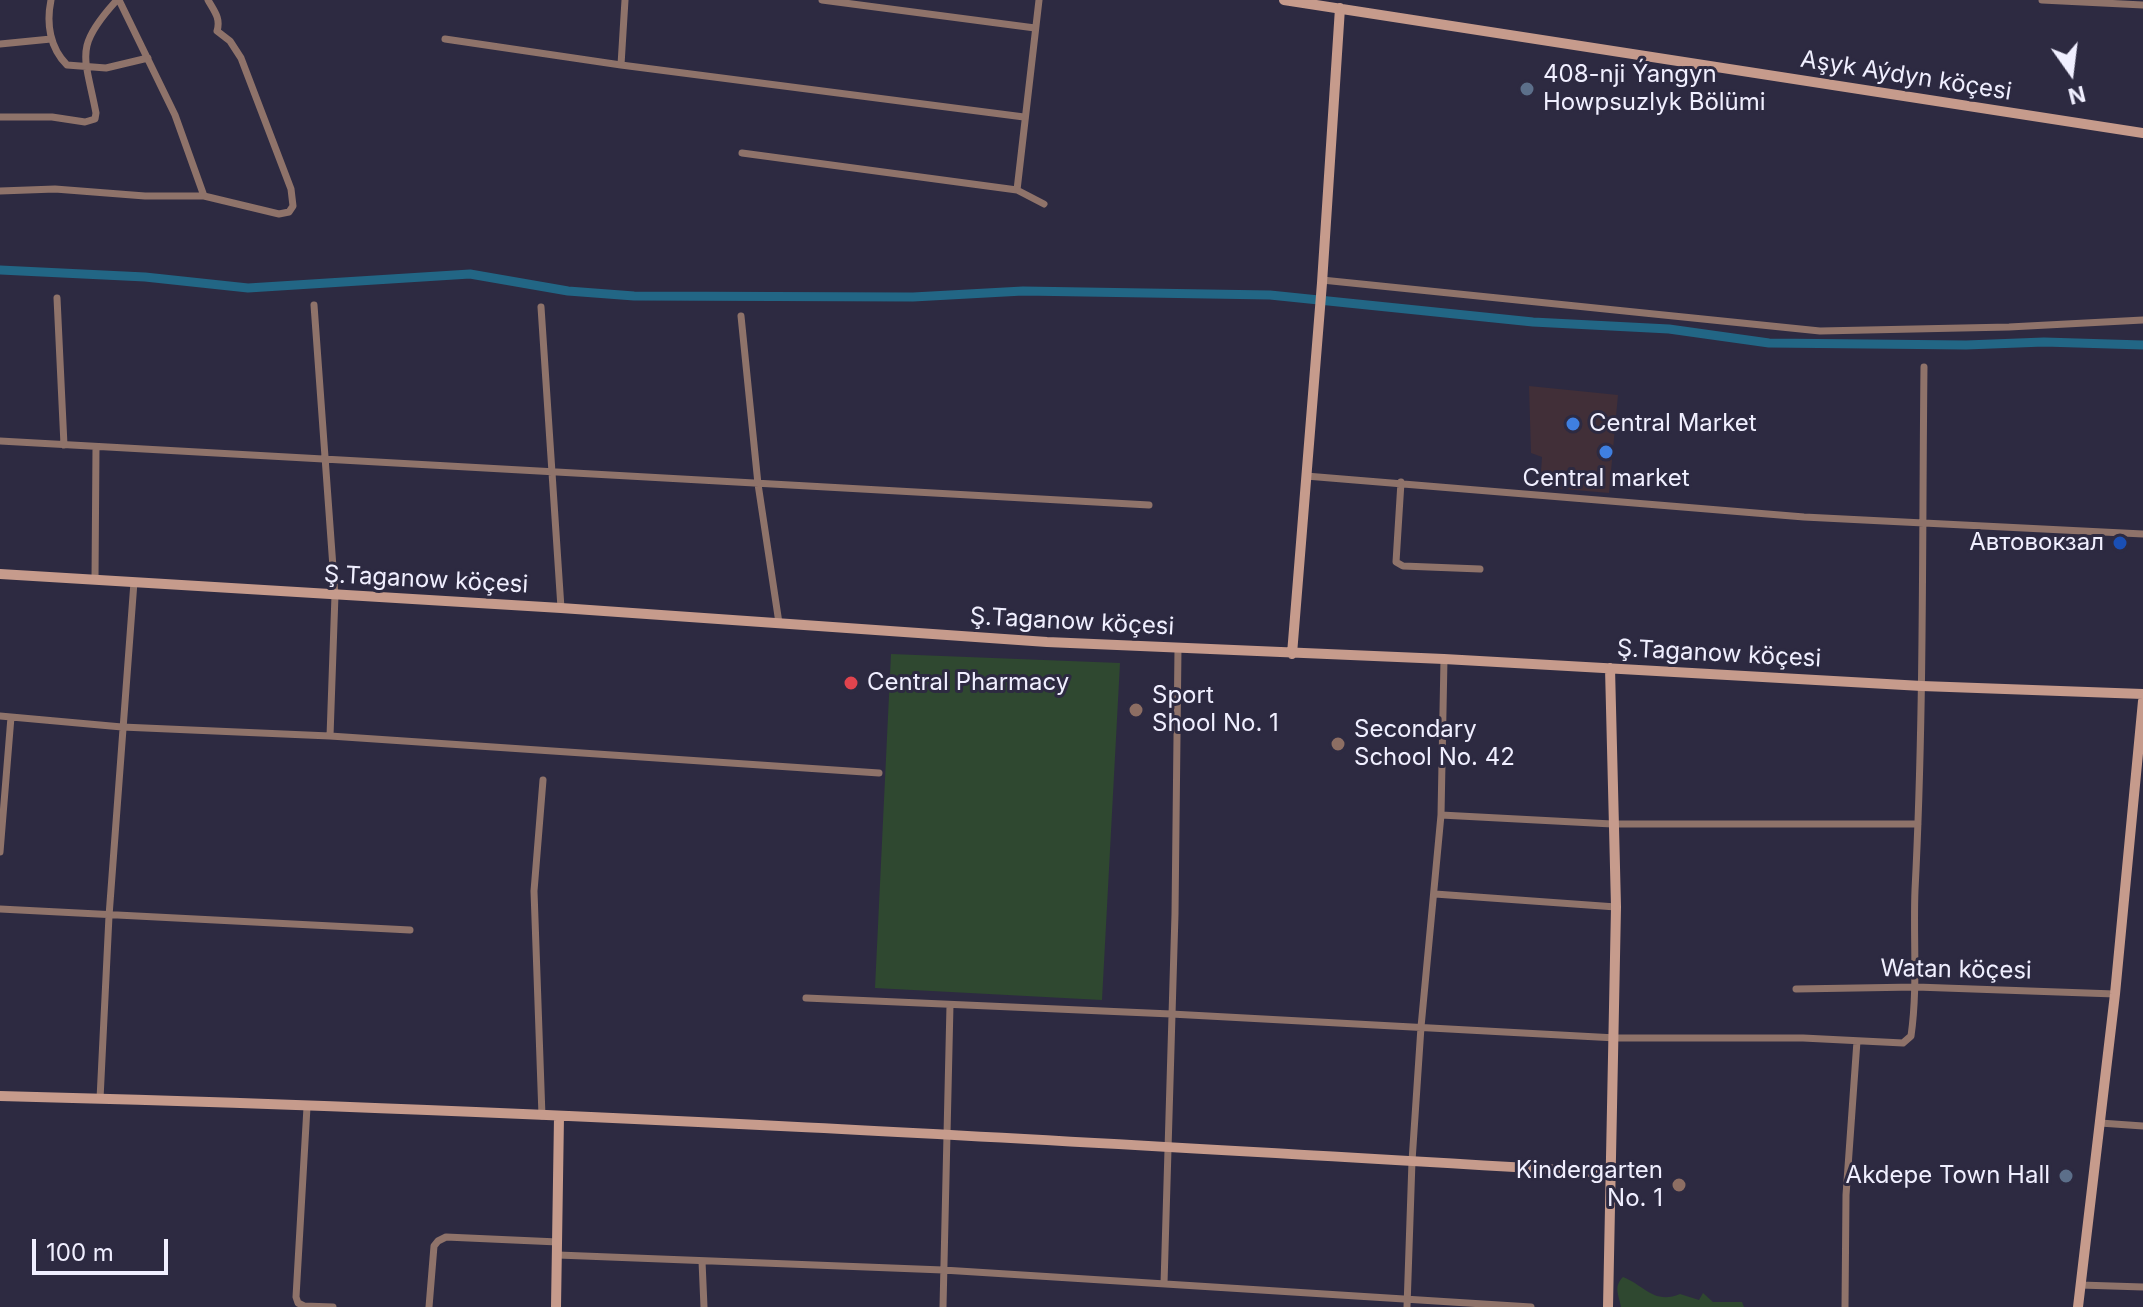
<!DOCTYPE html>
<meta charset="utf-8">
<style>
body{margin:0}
#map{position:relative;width:2143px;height:1307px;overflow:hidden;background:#2d2a41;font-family:Inter,sans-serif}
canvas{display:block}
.north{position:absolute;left:2031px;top:32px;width:80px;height:80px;-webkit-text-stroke:6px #2d2a41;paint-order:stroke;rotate:166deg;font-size:22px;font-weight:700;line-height:32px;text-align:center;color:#f0efff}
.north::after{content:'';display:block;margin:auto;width:28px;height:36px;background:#f0efff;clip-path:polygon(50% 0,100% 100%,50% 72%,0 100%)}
.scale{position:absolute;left:32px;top:1239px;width:136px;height:36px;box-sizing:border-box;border:4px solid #f0efff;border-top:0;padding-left:10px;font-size:24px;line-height:28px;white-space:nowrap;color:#f0efff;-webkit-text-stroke:6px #2d2a41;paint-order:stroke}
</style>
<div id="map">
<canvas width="2143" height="1307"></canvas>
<div class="north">N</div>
<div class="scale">100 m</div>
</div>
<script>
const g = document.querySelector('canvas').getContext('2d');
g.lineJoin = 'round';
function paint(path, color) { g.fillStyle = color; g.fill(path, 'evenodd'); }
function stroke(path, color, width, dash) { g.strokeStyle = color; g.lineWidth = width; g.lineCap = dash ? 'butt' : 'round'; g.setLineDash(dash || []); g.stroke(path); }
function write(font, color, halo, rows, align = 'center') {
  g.font = font + ' Inter,sans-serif'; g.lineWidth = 6; g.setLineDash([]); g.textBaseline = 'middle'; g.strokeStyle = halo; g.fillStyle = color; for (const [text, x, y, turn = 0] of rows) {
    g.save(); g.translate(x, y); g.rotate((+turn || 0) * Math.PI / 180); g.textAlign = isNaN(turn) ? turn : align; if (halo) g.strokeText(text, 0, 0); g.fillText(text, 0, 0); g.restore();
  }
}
const commercial = new Path2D(`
 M1529 386 1618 395 1609 493 1540 487 1542 457 1531 453Z`);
const green = new Path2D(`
 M891 654 1120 663 1102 1000 875 988Z
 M1623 1277C1644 1285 1654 1305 1680 1294L1699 1300 1703 1293 1713 1302H1742L1744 1307H1621C1619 1295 1613 1287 1623 1277Z`);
const canal = new Path2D(`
 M0 270 145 277 248 288 470 274 568 291 634 296 913 297 1023 291 1270 295 1533 322 1669 329 1769 343 1966 345 2044 342 2143 345`);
const street = new Path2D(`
 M51 0C46 24 50 48 67 65L106 68 148 58
 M119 0 175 115 204 196
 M822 0 1035 28
 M1039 0 1017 190 1044 204
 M2042 0 2143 5
 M445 39 621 65 1024 117
 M0 44 51 39
 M621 65 625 0
 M0 117H52L85 122 95 119 96 113C85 55 73 48 117 0
 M742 153 1017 190
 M0 191 55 189 145 196H204L279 214 289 212 293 206 291 189 241 58 230 41 217 31C221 18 214 11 208 0
 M1322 280 1820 331 2009 327 2143 320
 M57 298 64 445
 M314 305 335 595 330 736
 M541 307 561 608
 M741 316 758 484 779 623
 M0 441 1149 505
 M1306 476 1804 517 2143 534
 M1401 482 1396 562 1403 566 1480 569
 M95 579 96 447
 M0 716 122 727 330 736 879 773
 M1441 815 1612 824H1918
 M0 852 11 717
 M1435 894 1616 907
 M0 909 410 930
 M1796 989 1916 987 2115 994
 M806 998 1171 1014 1616 1038H1803L1903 1043 1911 1036C1918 987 1913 939 1915 890 1924 716 1922 541 1924 367
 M100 1099 109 916 134 582
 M307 1107 296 1297 298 1303 304 1306 333 1307
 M542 1116 534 891 543 780
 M2100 1123 2143 1126
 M558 1255 943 1270 1531 1307
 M702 1261 704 1307
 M1164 1284 1175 914 1178 648
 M2080 1285 2143 1287
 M429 1307 434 1246 438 1241 446 1237 558 1242
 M943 1307 950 1005
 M1407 1307 1412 1161 1421 1027 1441 815 1444 659
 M1845 1307 1846 1195 1857 1041`);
const secondary = new Path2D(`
 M1284 0 2143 133
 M0 574 561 608 1047 642 1444 659 1922 686 2143 694
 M1292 654 1322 283 1340 8
 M0 1096C538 1109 1076 1141 1613 1173
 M556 1307 559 1117
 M1608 1307 1616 907 1610 668
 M2078 1307 2115 994 2143 701`);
const markers = [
 [1527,89,8,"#5c6f8a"],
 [1573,424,8,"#3f7fe0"],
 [1606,452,8,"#3f7fe0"],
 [2120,543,8,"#1a4fb4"],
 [851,683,8,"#e0444e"],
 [1136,710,8,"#8d6e63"],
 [1338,744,8,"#8d6e63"],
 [2066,1176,8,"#5c6f8a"],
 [1679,1185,8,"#8d6e63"]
];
const poiNames = [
 ["408-nji Ýangyn",1543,75],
 ["Howpsuzlyk Bölümi",1543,103],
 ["Central Market",1589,424],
 ["Central market",1606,479,"center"],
 ["Автовокзал",2104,543,"right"],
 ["Central Pharmacy",867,683],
 ["Sport",1152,696],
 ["Shool No. 1",1152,724],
 ["Secondary",1354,730],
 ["School No. 42",1354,758],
 ["Kindergarten",1663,1171,"right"],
 ["No. 1",1663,1199,"right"],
 ["Akdepe Town Hall",2050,1176,"right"]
];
const streetNames = [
 ["Aşyk Aýdyn köçesi",1906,76,9],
 ["Ş.Taganow köçesi",426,580,3],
 ["Ş.Taganow köçesi",1072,622,3],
 ["Ş.Taganow köçesi",1719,654,3],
 ["Watan köçesi",1956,970,1]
];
paint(commercial, '#412f38');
paint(green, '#2f4830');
stroke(canal, '#226685', 9);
stroke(street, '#8f736a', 7);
stroke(secondary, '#c69b8c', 10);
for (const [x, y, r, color] of markers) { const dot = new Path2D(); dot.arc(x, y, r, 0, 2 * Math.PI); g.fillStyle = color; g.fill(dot); stroke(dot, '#2d2a41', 3); }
write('24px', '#f0efff', '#2d2a41', poiNames, 'left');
write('24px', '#f0efff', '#2d2a41', streetNames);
</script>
